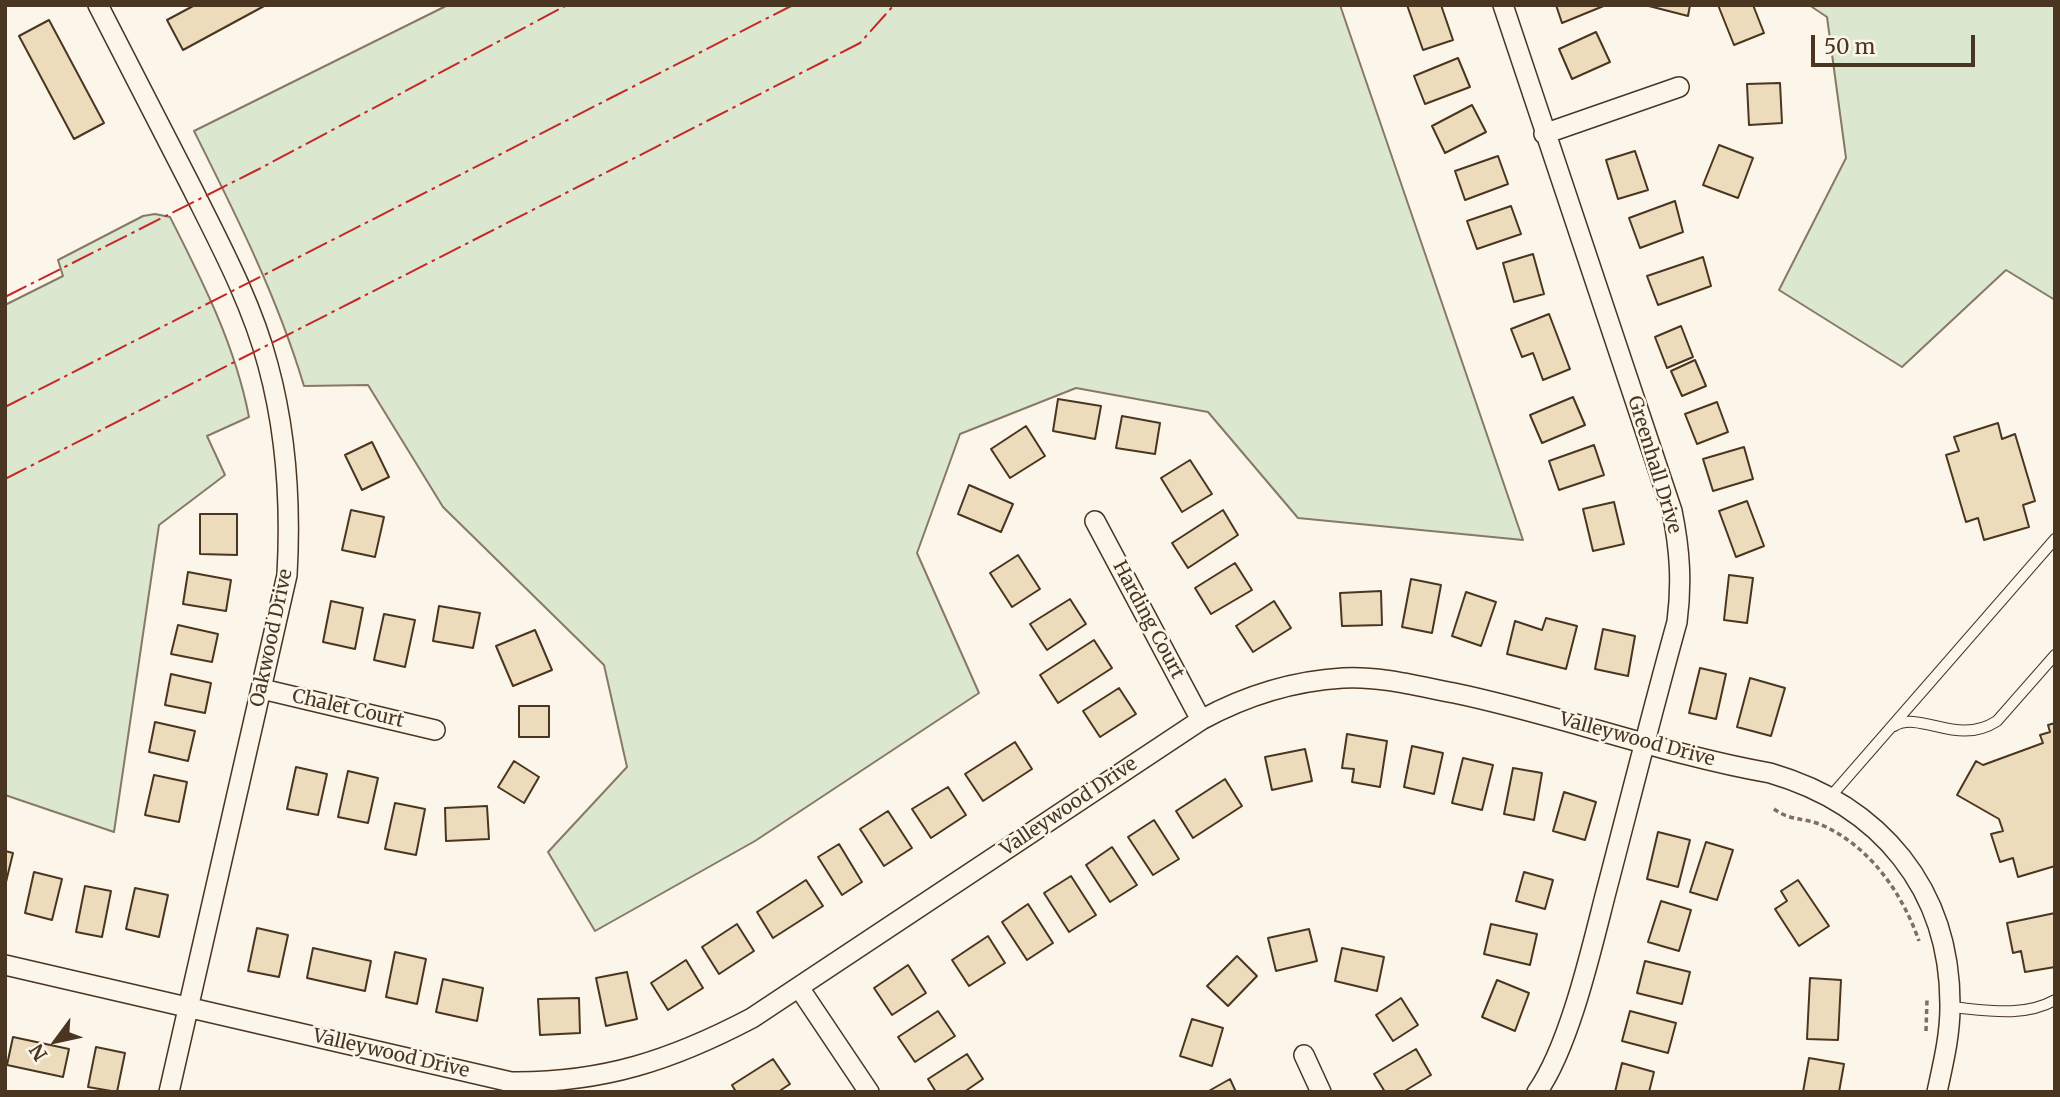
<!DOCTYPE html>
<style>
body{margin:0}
#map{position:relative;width:2060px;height:1097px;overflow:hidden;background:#fbf6e9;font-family:Merriweather,serif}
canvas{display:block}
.frame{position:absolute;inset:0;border:7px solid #4a3520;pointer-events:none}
.north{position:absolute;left:21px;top:1006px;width:70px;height:70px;-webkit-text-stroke:5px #fbf6e9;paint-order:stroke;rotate:237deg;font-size:19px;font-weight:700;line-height:28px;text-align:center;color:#4a3520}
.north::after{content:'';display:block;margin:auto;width:24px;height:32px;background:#4a3520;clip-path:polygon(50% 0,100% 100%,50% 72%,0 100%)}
.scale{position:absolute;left:1811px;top:35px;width:164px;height:32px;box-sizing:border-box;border:4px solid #4a3520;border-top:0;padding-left:9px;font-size:21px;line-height:24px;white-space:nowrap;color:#4a3520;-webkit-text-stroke:5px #fbf6e9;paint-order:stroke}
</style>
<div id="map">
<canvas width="2060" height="1097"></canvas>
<div class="frame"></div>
<div class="north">N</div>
<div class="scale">50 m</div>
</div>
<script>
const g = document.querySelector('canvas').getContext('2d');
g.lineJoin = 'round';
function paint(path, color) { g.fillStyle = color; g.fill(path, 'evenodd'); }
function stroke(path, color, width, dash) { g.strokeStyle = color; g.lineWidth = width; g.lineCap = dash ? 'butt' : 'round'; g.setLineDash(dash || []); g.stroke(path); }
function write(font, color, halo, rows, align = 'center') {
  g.font = font + ' Merriweather,serif'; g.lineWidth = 5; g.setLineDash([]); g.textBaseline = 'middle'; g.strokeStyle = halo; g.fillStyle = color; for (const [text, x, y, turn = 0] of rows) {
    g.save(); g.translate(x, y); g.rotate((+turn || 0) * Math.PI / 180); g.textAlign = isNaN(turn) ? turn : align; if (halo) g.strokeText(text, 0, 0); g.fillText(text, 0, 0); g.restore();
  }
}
const green = new Path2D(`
 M448 5H1340L1523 540 1298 518 1208 412 1076 388 960 434 917 553 979 693 755 841 595 931 548 852 627 767 604 665 443 507 368 385 304 386C277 296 236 215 194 131Z
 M1809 5H2055V300L2006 270 1902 367 1779 290 1846 158 1827 17Z
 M155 214 170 217C203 282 235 345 249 417L207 436 225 475 159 525 114 832 5 795V305L63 276 58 260 143 216Z`);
const building = new Path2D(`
 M195 5H266L183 50 167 20Z
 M1407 5H1441L1453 40 1423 50Z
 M1556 5H1606L1562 23Z
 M1645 5H1690L1688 16Z
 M1718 5H1753L1764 33 1734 45Z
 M49 20 104 123 74 139 19 36Z
 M1596 32 1610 62 1572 79 1559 49Z
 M1458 58 1470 87 1425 104 1414 76Z
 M1780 83 1782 123 1749 125 1747 84Z
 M1472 105 1486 132 1445 153 1432 126Z
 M1719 145 1753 158 1738 198 1703 185Z
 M1635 151 1648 190 1618 199 1606 160Z
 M1498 156 1508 184 1465 200 1455 171Z
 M1675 201 1683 232 1640 248 1629 218Z
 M1511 206 1521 234 1477 249 1467 221Z
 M1533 254 1544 294 1514 302 1503 263Z
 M1703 257 1711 286 1658 305 1647 276Z
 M1549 314 1570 369 1543 380 1533 353 1522 357 1511 329Z
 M1681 326 1693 357 1667 368 1655 337Z
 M1695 360 1706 386 1682 396 1671 371Z
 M1573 397 1585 425 1542 443 1530 415Z
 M1058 399 1101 406 1095 439 1053 431Z
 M1717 402 1728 432 1697 444 1685 414Z
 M1122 416 1160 423 1155 454 1116 448Z
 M1998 423 2002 439 2015 434 2035 501 2023 505 2029 527 1984 540 1978 518 1966 522 1946 455 1959 451 1954 437Z
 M1026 426 1045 456 1010 478 991 449Z
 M372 442 389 477 362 490 345 455Z
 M1594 445 1604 475 1559 490 1549 461Z
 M1744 447 1753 479 1713 491 1703 459Z
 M1190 460 1212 494 1182 512 1161 478Z
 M969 485 1013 504 1001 532 958 514Z
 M1747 501 1764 546 1736 557 1719 511Z
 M1614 502 1624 544 1593 551 1583 509Z
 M351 510 384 517 375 557 342 550Z
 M1223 510 1238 535 1188 568 1172 543Z
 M200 514H237V555L200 554Z
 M1018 555 1040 589 1012 607 990 573Z
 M1235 563 1252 590 1211 614 1195 588Z
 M188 572 231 580 226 611 183 604Z
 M1729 575 1753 578 1747 623 1724 620Z
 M1411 579 1441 585 1432 633 1402 627Z
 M1381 591 1382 625 1342 626 1340 593Z
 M1466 592 1496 602 1481 646 1452 636Z
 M1070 599 1086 624 1047 650 1030 624Z
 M331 601 363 608 355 649 323 642Z
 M1274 601 1291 628 1253 652 1236 626Z
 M439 606 480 613 473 648 433 641Z
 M384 614 415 620 405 667 374 660Z
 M1546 618 1577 626 1566 669 1507 654 1515 621 1542 630Z
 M178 625 218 634 212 662 171 654Z
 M1603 629 1635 636 1628 676 1595 669Z
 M535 630 552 670 513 686 496 646Z
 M1094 640 1112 668 1058 703 1040 675Z
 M1700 668 1726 674 1716 719 1689 713Z
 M171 674 211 683 205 713 165 705Z
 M1750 678 1785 688 1771 736 1737 727Z
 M1119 688 1136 714 1100 737 1083 711Z
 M519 706H549V737H519Z
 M155 722 195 731 188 761 149 752Z
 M2055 723V866L2018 877 2013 858 2000 862 1991 834 2003 831 1999 819 1957 795 1976 761 1983 765 2043 743 2040 735 2050 732 2048 725Z
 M1347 734 1387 741 1380 787 1352 782 1354 769 1342 768Z
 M1015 742 1032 769 983 801 965 774Z
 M1412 746 1443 753 1434 794 1404 787Z
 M1305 749 1312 781 1272 790 1265 757Z
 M1463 758 1493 765 1482 810 1452 803Z
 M514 761 539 777 524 803 498 787Z
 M296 767 327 774 318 815 287 809Z
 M1513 768 1542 773 1534 820 1504 814Z
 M348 771 378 778 368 823 338 817Z
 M154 775 187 782 179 822 145 815Z
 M1225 779 1242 806 1193 838 1176 811Z
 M948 787 966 815 931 838 912 809Z
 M1564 792 1596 802 1585 840 1553 831Z
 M395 803 425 809 416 855 385 849Z
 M487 806 489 839 446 841 445 808Z
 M888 811 912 848 884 866 860 829Z
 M1154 820 1179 859 1153 875 1128 837Z
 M1658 832 1690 840 1678 887 1647 879Z
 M1706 842 1733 850 1717 900 1690 892Z
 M839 844 862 882 842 895 818 857Z
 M1112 847 1137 885 1110 902 1086 865Z
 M5 851 13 853 6 882H5Z
 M34 872 62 879 52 920 25 913Z
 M1524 872 1553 880 1545 909 1516 901Z
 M1071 876 1096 915 1069 932 1044 893Z
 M806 880 823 906 773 938 757 912Z
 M1798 880 1829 926 1799 946 1775 909 1787 901 1781 891Z
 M85 886 111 891 102 937 76 932Z
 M135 888 168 895 159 937 126 929Z
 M1661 901 1691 910 1679 951 1648 942Z
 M1028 904 1053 943 1027 960 1002 922Z
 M2055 913V967L2025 972 2021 951 2013 953 2007 923Z
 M737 924 754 951 719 974 702 947Z
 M1491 924 1537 934 1530 965 1484 954Z
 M257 928 288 935 279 977 248 971Z
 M1309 929 1317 961 1276 971 1268 938Z
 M988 936 1005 963 969 986 952 960Z
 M313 948 371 961 365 991 307 978Z
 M1342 948 1384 957 1377 991 1335 981Z
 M395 952 426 959 417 1004 386 997Z
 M1237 956 1257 976 1228 1006 1207 986Z
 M686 960 703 988 668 1010 651 983Z
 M1645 961 1690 972 1682 1004 1637 993Z
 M908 965 926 993 892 1015 874 988Z
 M627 972 637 1019 606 1026 596 978Z
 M1810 978 1841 980 1838 1040 1807 1039Z
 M443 979 483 988 477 1021 436 1012Z
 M1497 980 1529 993 1515 1031 1482 1017Z
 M579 998 580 1033 540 1035 538 999Z
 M1401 998 1418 1025 1393 1041 1376 1015Z
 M938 1011 955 1036 915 1062 898 1037Z
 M1630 1011 1676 1023 1668 1053 1622 1041Z
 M1192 1019 1223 1028 1212 1066 1180 1056Z
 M13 1037 69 1049 63 1077 7 1065Z
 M96 1047 125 1053 117 1092 88 1087Z
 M1416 1049 1431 1075 1403 1092H1385L1374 1074Z
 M967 1054 983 1079 964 1092H936L928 1079Z
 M1809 1058 1844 1064 1839 1092H1803Z
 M773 1059 790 1084 778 1092H736L732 1085Z
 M1622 1063 1654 1072 1649 1092H1615Z
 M1230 1079 1236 1092H1207Z`);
const path = new Path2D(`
 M1774 809C1792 822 1805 817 1824 826 1871 848 1902 893 1919 941
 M1926 1031 1927 1000`);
const service = new Path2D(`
 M1894 726C1921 710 1957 747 1997 721L2055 655
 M1831 796 2055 539
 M1950 1007C1985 1010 2023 1018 2055 1000`);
const minor = new Path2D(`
 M98 5C130 67 161 128 193 190 221 246 252 304 268 365 287 435 291 504 287 575L169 1092
 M1503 5 1672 511C1680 550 1682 583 1677 622 1652 712 1629 804 1605 896 1591 951 1569 1047 1537 1092
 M1544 134 1679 87
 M1095 521 1201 720
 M262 689 435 730
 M5 965 511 1082C603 1083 672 1060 752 1018L1201 720C1245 696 1292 681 1343 678 1381 676 1417 686 1454 693 1560 715 1663 754 1770 773 1880 805 1951 889 1950 1007 1950 1036 1943 1064 1937 1092
 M800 989 869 1092
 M1304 1055 1321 1092`);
const power = new Path2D(`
 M5 297 259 169 567 5
 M5 407 793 5
 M5 479 860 43 894 5`);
const streetNames = [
 ["Greenhall Drive",1654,465,73],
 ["Harding Court",1148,620,62],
 ["Oakwood Drive",272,638,-78],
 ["Chalet Court",348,709,13],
 ["Valleywood Drive",1637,740,15],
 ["Valleywood Drive",1069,807,-34],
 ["Valleywood Drive",391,1054,13]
];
paint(green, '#dce7d0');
stroke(green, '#887966', 2);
paint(building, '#ecdcbc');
stroke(building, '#4a3520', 2);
stroke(service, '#4a3520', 12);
stroke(minor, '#4a3520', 22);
stroke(path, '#7f6f5c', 3.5, [5, 3.5]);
stroke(service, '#fbf6e9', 10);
stroke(minor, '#fbf6e9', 19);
stroke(power, '#c62828', 2, [24, 5, 3.5, 5]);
write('19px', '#4a3520', '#fbf6e9', streetNames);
</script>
